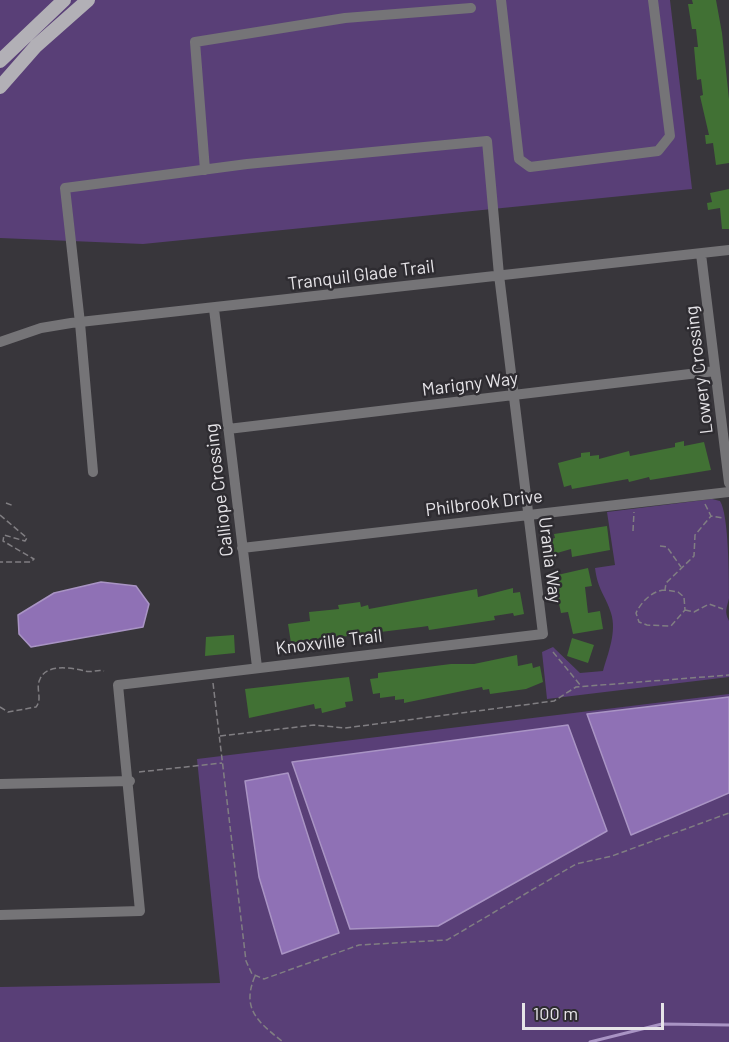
<!DOCTYPE html>
<style>
body{margin:0}
#map{position:relative;width:729px;height:1042px;overflow:hidden;background:#38363b;font-family:Barlow,sans-serif}
canvas{display:block}
.scale{position:absolute;left:522px;top:1003px;width:142px;height:27px;box-sizing:border-box;border:3px solid #e6e4e8;border-top:0;padding-left:8px;font-size:18px;line-height:21px;white-space:nowrap;color:#e6e4e8;-webkit-text-stroke:4px #2e2c31;paint-order:stroke}
</style>
<div id="map">
<canvas width="729" height="1042"></canvas>
<div class="scale">100 m</div>
</div>
<script>
const g = document.querySelector('canvas').getContext('2d');
g.lineJoin = 'round';
function paint(path, color) { g.fillStyle = color; g.fill(path, 'evenodd'); }
function stroke(path, color, width, dash) { g.strokeStyle = color; g.lineWidth = width; g.lineCap = dash ? 'butt' : 'round'; g.setLineDash(dash || []); g.stroke(path); }
function write(font, color, halo, rows, align = 'center') {
  g.font = font + ' Barlow,sans-serif'; g.lineWidth = 5; g.setLineDash([]); g.textBaseline = 'middle'; g.strokeStyle = halo; g.fillStyle = color; for (const [text, x, y, turn = 0] of rows) {
    g.save(); g.translate(x, y); g.rotate((+turn || 0) * Math.PI / 180); g.textAlign = isNaN(turn) ? turn : align; if (halo) g.strokeText(text, 0, 0); g.fillText(text, 0, 0); g.restore();
  }
}
const green = new Path2D(`
 M0 0H670L692 189 143 244 0 238Z
 M712 499 720 501C729 515 729 580 729 598 727 608 724 611 729 621V677L547 699 542 652 553 647 580 673 603 671C608 653 617 632 611 613 605 594 598 591 595 568L615 565 607 512Z
 M729 694V1042H0V987L220 983 197 759Z`);
const water = new Path2D(`
 M101 582 136 586 149 604 143 627 31 647 19 634 18 615 54 593Z
 M729 697V793L631 835 587 714Z
 M568 725 607 831 438 926 350 929 292 762Z
 M288 773 339 933 282 954 259 877 245 781Z`);
const stream = new Path2D(`
 M590 1042 662 1024 729 1025`);
const building = new Path2D(`
 M692 0H716L722 33 729 99V163L716 165 713 143 706 144 705 135H709L700 96 703 95 701 79 697 80 694 47H698L696 29H692L688 4H693Z
 M729 189V229H722L720 208 708 210 707 203 712 202 710 193Z
 M684 441V446L704 442 711 470 650 480 649 477 629 482 628 479 572 489 571 485 564 487 558 463 581 457V453L590 452V456L599 455V459L629 451 630 456 675 447V443Z
 M607 526 610 550 572 557 571 549 550 555 546 540 555 538 554 534Z
 M588 568 592 586 585 587 588 613 600 611 603 629 573 634 568 612 561 613 553 576Z
 M513 588V593L520 592 524 614 514 616 513 613 494 616 495 620 429 630 428 626 421 627 291 643 288 624 310 621 309 612 339 609 338 605 360 602 361 607 368 605 369 609 477 589 478 597Z
 M234 635 235 653 205 656 206 637Z
 M572 638 594 645 588 663 567 656Z
 M517 655 518 666 532 663 533 668 540 666 543 682 526 689 490 694 489 689 483 690 482 687 404 703V699L395 700V696L380 698V693L373 694 370 679 378 678V673L451 664H474Z
 M349 677 353 701 345 702 346 707 322 713 321 708 315 709 314 704 249 718 245 689Z`);
const path = new Path2D(`
 M6 503 14 506
 M705 504 711 516 723 518
 M0 515 27 538 25 541 4 535 3 541 34 559 31 562H0
 M633 531 634 512
 M660 546 667 547 681 567
 M665 590C653 590 641 602 636 613L639 622 647 625 671 626 685 610 684 597 678 592 665 590 666 583 694 556 695 535 711 516
 M685 610 694 612 709 604 723 609
 M553 652 581 686
 M213 683 246 961 252 974 264 979 359 945 447 940 576 864 612 856 729 813
 M0 707 8 712 36 707C43 698 35 689 40 679 47 663 72 668 85 671 92 673 97 669 104 671
 M220 736 314 725 345 728 554 701 576 687 729 675
 M139 772 222 763
 M255 976C241 1009 258 1022 283 1042`);
const minor = new Path2D(`
 M501 0 519 159 530 167 658 151 670 136 653 0
 M205 170 195 42 345 18 471 8
 M701 254 729 483
 M214 309 257 667
 M0 342 41 328 71 323 729 250
 M228 429 715 371
 M242 548 729 492
 M0 784 130 781
 M0 915 140 911 118 685 543 634 499 275 487 141 247 164 65 188 80 323 93 472`);
const major = new Path2D(`
 M0 61 64 0
 M0 87 36 46 88 0`);
const streetNames = [
 ["Tranquil Glade Trail",361,275,-7],
 ["Lowery Crossing",699,370,-97],
 ["Marigny Way",470,384,-7],
 ["Calliope Crossing",219,490,-97],
 ["Philbrook Drive",484,503,-7],
 ["Urania Way",550,560,83],
 ["Knoxville Trail",329,642,-7]
];
paint(green, '#593f77');
paint(water, '#8f71b5');
stroke(water, '#a994c4', 1.5);
stroke(stream, '#a994c4', 3);
paint(building, '#417134');
stroke(path, '#807e82', 1.5, [6, 3]);
stroke(minor, '#757477', 10);
stroke(major, '#b2b0b6', 14);
write('18px', '#e6e4e8', '#2e2c31', streetNames);
</script>
